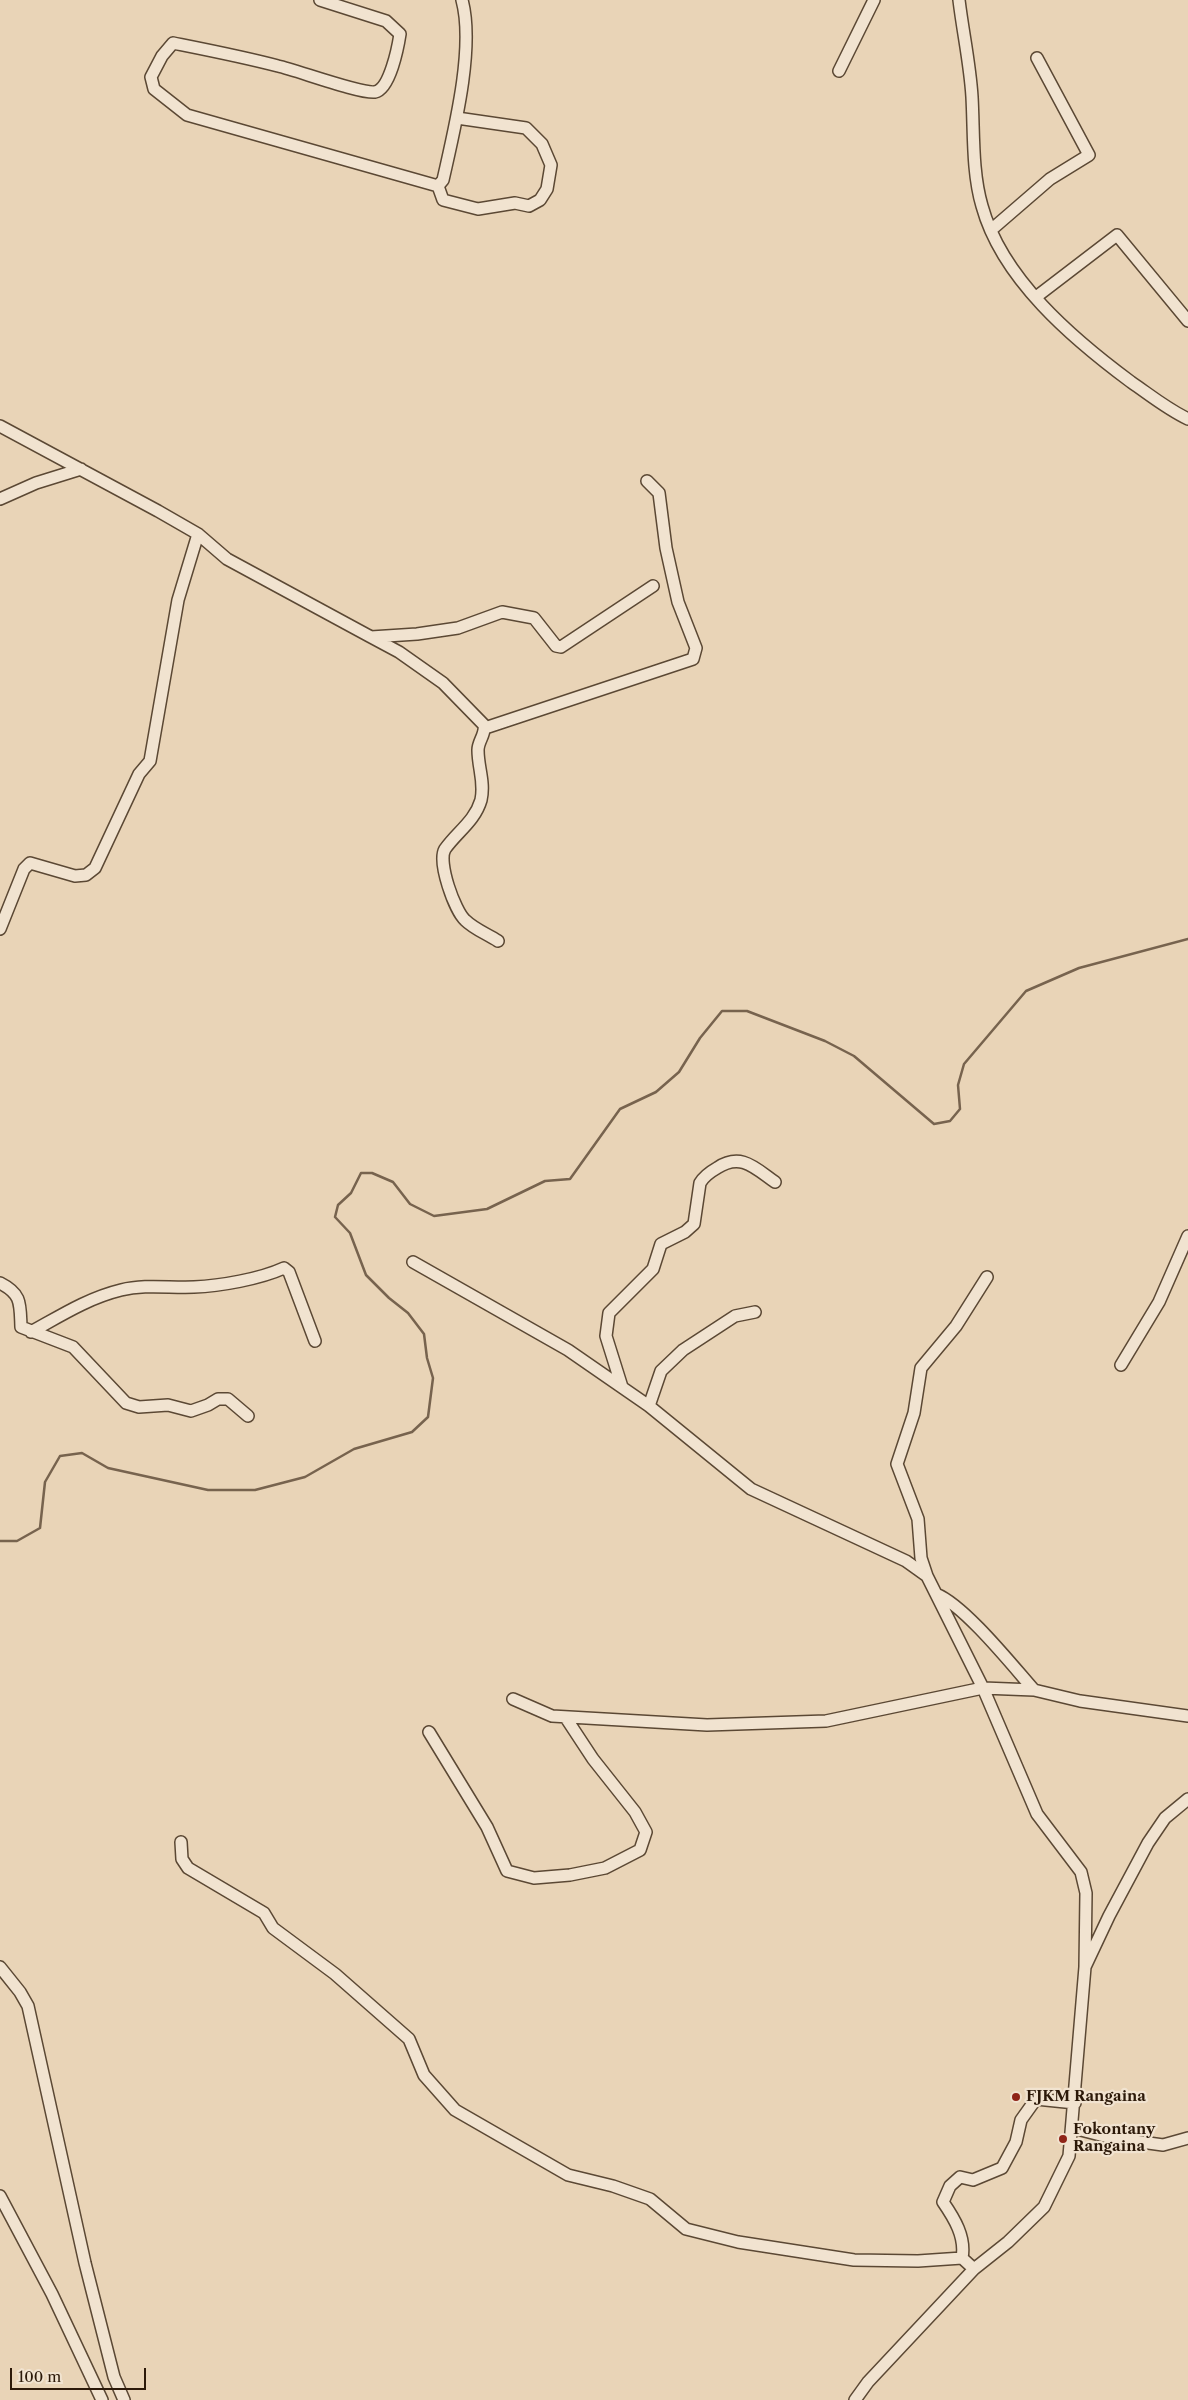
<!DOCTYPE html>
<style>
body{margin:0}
#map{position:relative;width:1188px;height:2400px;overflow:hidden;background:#e9d4b7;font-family:"Libre Caslon Text",serif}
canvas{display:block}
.scale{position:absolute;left:10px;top:2368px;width:136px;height:22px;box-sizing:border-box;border:2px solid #2c1909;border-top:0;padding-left:6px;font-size:15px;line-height:18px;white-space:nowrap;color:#2c1909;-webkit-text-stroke:4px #f1e3d0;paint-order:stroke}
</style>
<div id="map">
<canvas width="1188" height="2400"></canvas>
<div class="scale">100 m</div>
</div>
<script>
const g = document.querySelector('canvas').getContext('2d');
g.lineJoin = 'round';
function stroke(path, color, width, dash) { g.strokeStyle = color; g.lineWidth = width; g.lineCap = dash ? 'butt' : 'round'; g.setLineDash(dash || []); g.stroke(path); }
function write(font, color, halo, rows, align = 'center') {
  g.font = font + ' "Libre Caslon Text",serif'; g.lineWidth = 4.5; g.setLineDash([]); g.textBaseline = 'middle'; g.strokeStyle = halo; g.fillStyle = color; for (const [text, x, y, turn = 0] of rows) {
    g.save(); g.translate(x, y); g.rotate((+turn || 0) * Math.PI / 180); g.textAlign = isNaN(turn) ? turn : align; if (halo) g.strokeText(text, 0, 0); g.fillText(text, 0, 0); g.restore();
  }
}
const stream = new Path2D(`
 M0 1541H17L40 1528 45 1482 60 1456 82 1453 108 1468 208 1490H255L305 1477 354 1449 412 1432 428 1417 433 1378 427 1358 424 1334 408 1313 389 1298 366 1275 350 1233 335 1217 338 1205 351 1193 361 1173H372L393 1182 410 1204 434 1216 487 1209 545 1181 570 1179 620 1109 656 1092 679 1072 700 1038 722 1011H747L825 1041 854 1056 934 1124 950 1121 960 1109 958 1085 964 1064 1026 991 1079 968 1188 939`);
const street = new Path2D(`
 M320 0 386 21 400 34C398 47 390 89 375 92 361 94 296 70 278 66 244 57 208 50 173 43L162 56 151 77 154 89 187 115 438 186
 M959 0C963 33 970 64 972 97 974 133 972 172 982 206 1002 279 1073 339 1131 382 1150 395 1167 409 1188 419
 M839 71 874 0
 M438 186 443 200 478 209 515 203 529 206 540 200 547 189 551 165 542 144 526 128 457 118
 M438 186 443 180C454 131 475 48 462 0
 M991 230 1050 179 1089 155 1037 58
 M1036 297 1117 235 1188 321
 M0 426 158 511 198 534 227 559 371 637 417 634 458 628 502 612 534 618 556 646 561 647 653 586
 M0 499 36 483 81 469
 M371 637 399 652 443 683 484 725C486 734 478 741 478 750 478 768 485 782 481 800 475 821 457 832 445 849 437 862 455 911 465 920 474 929 487 934 498 941
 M485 728 693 659 696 648 678 602 666 548 659 493 647 481
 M0 929 24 869 30 863 75 876 86 875 95 868 139 774 150 761 178 600 198 534
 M413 1262 568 1350 649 1406 751 1489 906 1561 927 1576 983 1688 1037 1814 1081 1872 1086 1893 1085 1967
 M0 1283C22 1294 20 1304 21 1327L73 1347 126 1403 139 1407 168 1405 191 1411 208 1405 218 1399H228L248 1416
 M31 1332C60 1316 88 1298 121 1290 145 1284 169 1288 194 1287 220 1286 260 1279 284 1268L289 1272 315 1341
 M1121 1365 1159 1302 1188 1236
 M622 1387 606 1336 609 1313 653 1269 661 1244 685 1232 694 1224 700 1183C704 1176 710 1172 717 1168 741 1152 755 1168 775 1182
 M649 1406 661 1371 683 1350 735 1316 755 1312
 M927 1576 921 1558 918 1519 897 1464 914 1413 921 1368 956 1326 987 1277
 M936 1594C964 1605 1012 1665 1034 1690
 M513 1699 552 1716 707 1725 826 1721 983 1688 1034 1690 1080 1701 1188 1716
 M429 1732 487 1827 507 1871 534 1878 570 1875 605 1868 640 1850 646 1832 635 1812 593 1759 566 1718
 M181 1842 182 1859 188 1868 264 1913 273 1928 335 1974 409 2039 424 2075 455 2110 568 2175 613 2186 650 2199 686 2229 738 2242 854 2260 918 2261 962 2258 974 2269
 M0 1967 20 1992 28 2006 85 2263 114 2377 124 2400
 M1073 2128 1112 2138 1163 2145 1188 2138
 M0 2196 52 2294 102 2400
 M962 2258C966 2237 954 2218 943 2202L950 2186 960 2177 973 2180 1002 2168 1016 2142 1021 2120 1036 2099 1075 2103
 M855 2400 868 2382 974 2269 1008 2242 1044 2207 1069 2156 1085 1967 1109 1916 1148 1843 1165 1818 1188 1799`);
const markers = [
 [1016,2097,5,"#8f2418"],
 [1063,2139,5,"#8f2418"]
];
const poiNames = [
 ["FJKM Rangaina",1026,2097],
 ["Fokontany",1073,2130],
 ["Rangaina",1073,2147]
];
stroke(stream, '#77634e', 2.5);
stroke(street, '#5b4834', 14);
stroke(street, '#f1e3d0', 11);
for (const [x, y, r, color] of markers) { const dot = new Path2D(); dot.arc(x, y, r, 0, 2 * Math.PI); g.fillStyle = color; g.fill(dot); stroke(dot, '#f1e3d0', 2); }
write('bold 15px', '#2c1909', '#f1e3d0', poiNames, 'left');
</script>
